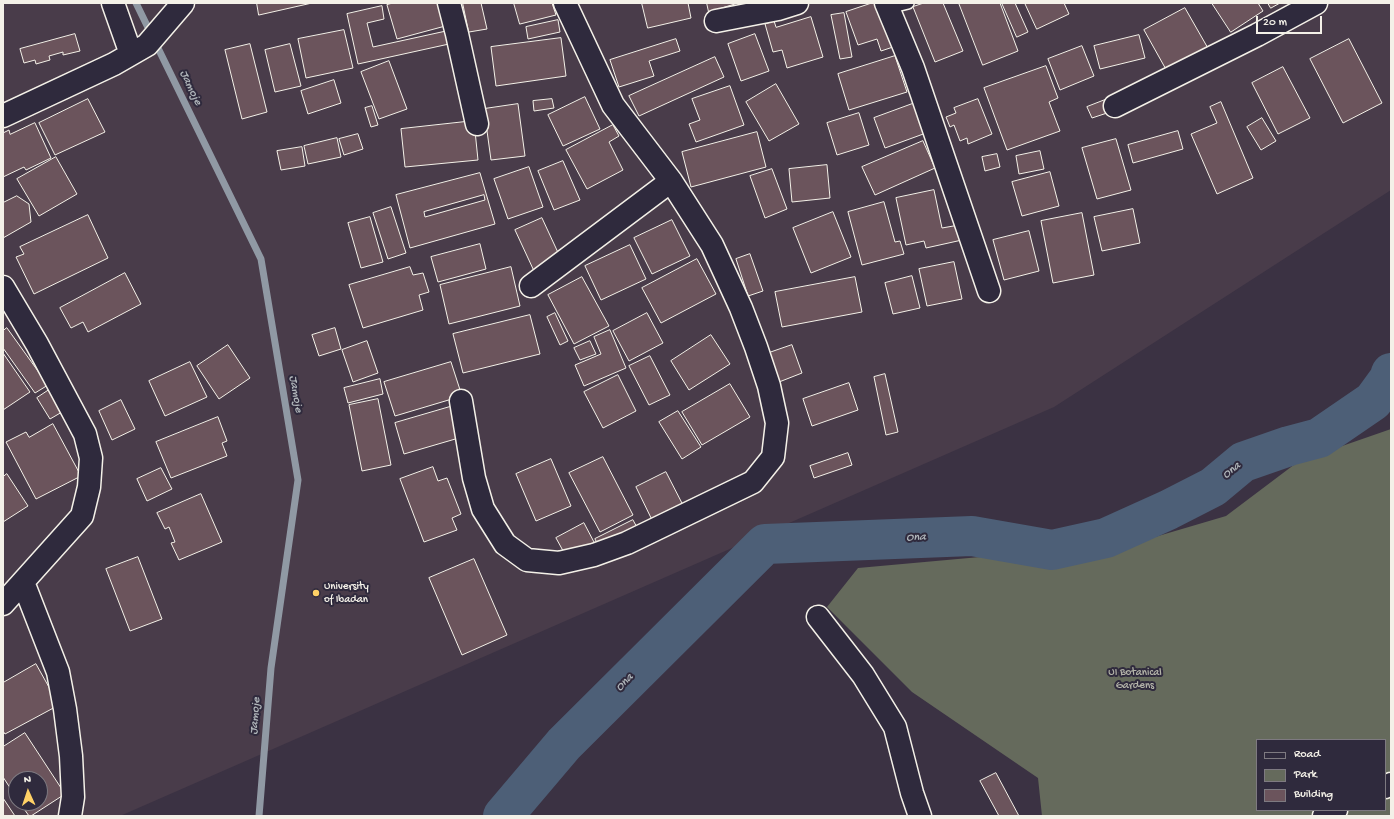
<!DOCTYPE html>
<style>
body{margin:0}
#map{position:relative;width:1394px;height:819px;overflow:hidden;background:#3b3243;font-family:"Gochi Hand",sans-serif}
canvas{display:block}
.frame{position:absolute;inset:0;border:4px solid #f4f1e8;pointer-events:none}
.legend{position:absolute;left:1256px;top:739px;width:130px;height:72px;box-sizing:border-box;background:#2f2a3d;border:1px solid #7e7a81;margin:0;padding:5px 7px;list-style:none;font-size:12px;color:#f4f1e8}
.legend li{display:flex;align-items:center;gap:8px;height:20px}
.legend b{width:20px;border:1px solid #7e7a81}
.north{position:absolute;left:8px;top:771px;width:40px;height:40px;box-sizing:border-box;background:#2f2a3d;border:1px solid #7e7a81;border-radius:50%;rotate:357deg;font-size:11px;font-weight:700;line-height:16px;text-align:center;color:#f4f1e8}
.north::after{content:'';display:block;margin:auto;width:14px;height:18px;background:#ffd166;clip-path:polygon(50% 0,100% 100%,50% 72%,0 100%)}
.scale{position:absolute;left:1256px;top:16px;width:66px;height:18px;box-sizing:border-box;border:2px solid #f4f1e8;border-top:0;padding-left:5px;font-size:12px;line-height:14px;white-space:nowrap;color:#f4f1e8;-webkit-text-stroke:3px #2f2a3d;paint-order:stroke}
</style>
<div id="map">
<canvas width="1394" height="819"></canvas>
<div class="frame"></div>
<ul class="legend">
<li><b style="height:5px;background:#2f2a3d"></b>Road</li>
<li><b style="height:11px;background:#656a5c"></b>Park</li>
<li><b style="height:11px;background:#6b545c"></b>Building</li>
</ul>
<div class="north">N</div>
<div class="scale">20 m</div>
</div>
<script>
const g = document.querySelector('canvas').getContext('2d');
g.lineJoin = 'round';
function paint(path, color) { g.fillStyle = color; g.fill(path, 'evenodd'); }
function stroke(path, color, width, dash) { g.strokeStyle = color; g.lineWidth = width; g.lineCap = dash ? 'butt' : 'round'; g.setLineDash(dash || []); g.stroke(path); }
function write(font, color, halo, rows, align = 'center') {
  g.font = font + ' "Gochi Hand",sans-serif'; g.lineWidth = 4; g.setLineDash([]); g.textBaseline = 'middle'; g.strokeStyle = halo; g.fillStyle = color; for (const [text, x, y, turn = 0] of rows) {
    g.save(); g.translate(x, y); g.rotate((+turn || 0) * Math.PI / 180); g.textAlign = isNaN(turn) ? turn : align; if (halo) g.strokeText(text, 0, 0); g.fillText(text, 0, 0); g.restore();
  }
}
const built = new Path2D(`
 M3 3H1391V190L1054 407 120 816H3ZM16 779H40V803H16Z`);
const green = new Path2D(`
 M1391 429V816H1042L1038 778 912 692 827 607 858 568 980 557 1073 553 1148 539 1226 516 1299 461ZM1257 740H1385V810H1257Z`);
const stream = new Path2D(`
 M136 3 261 259 298 480 271 668 259 816`);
const river = new Path2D(`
 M503 816 564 744 765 544 972 536 1052 550 1106 538 1168 510 1213 487 1243 462 1289 446 1319 438 1373 401 1389 379 1391 373`);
const building = new Path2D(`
 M257 3H312L259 15Z
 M393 3H443L449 25 397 39 387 5Z
 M463 3H481L487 29 469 32Z
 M514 3H552L556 15 520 24Z
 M642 3H688L691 18 648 28Z
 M707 3H738L709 12Z
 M872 3H881L896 46 881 51 877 39 858 45 846 12Z
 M924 3H943L963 51 935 62 913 7Z
 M959 3H1000L1018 51 983 65Z
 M1002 3H1015L1028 32 1017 37Z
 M1025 3H1064L1069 14 1037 29Z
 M1212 3H1258L1263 11 1231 32Z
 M1268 3H1280L1271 8Z
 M382 6 384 19 367 23 373 47 446 31 449 44 358 64 347 14Z
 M1185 8 1209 50 1168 73 1144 30Z
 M844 13 852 57 840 59 831 15Z
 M811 17 823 57 787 68 782 50 773 52 765 24 774 21 776 27Z
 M558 20 560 32 528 39 526 27Z
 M344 30 353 68 306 78 298 39Z
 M75 34 80 51 63 55V52L49 56 50 60 36 64 35 60 24 63 20 49Z
 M755 34 769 71 741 81 728 44Z
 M1139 35 1145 58 1100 69 1094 46Z
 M561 38 566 76 496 86 491 47Z
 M676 39 680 51 649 61 654 76 619 87 610 60Z
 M1349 39 1382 103 1343 123 1310 59Z
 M250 44 267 112 242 119 225 50Z
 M290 44 301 86 275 92 265 50Z
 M1082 46 1094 76 1060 90 1048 59Z
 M895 56 907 92 849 110 838 74Z
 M715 57 724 77 639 116 629 96Z
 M389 61 407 109 379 119 361 72Z
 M1046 66 1058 98 1049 102 1060 131 1007 150 984 88Z
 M1283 67 1310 118 1278 134 1252 83Z
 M334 80 341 103 308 114 301 91Z
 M776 84 799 124 769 141 746 102Z
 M730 86 744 125 696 142 689 124 700 120 692 99Z
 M585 97 600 129 563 146 548 115Z
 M88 99 105 132 55 155 39 123Z
 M552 99 554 108 534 111 533 101Z
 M978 99 992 134 968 144 967 138 960 141 954 125 950 127 946 117 956 113 954 108Z
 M1105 100 1110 112 1092 118 1087 107Z
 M1221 102 1253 178 1217 194 1191 134 1217 123 1210 107Z
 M915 103 926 133 885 148 874 118Z
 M518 104 525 156 491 160 484 109Z
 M372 106 378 125 371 127 365 108Z
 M859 113 869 145 837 155 827 123Z
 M1262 118 1276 141 1261 150 1247 127Z
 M474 121 478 160 405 167 401 129Z
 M35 123 51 158 26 170 24 167 3 177V133L9 130 10 134Z
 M613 125 619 136 609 142 623 170 587 189 566 150Z
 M1178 131 1183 149 1133 163 1128 145Z
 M757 132 766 167 691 187 682 152Z
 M358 134 363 149 344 155 339 139Z
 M337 138 341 157 308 164 304 146Z
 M1116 139 1131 190 1097 199 1082 148Z
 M923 141 935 168 875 195 862 167Z
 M302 147 305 166 281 170 277 151Z
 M1040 151 1044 169 1019 174 1016 156Z
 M997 154 1000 167 985 171 982 157Z
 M56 157 77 194 39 216 17 179Z
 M563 161 580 200 554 210 538 171Z
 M827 165 830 198 792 202 789 169Z
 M529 167 543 207 508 219 494 179Z
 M772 169 787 209 765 218 750 176Z
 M1050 172 1059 206 1022 216 1012 182Z
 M480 173 495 224 410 248 396 195ZM484 195 485 200 425 217 424 212Z
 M934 190 942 228 959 225 962 240 926 248 924 241 906 245 896 198Z
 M17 196 29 204 31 222 3 238V203Z
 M884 202 895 242 900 241 904 254 862 265 848 212Z
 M391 207 406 253 388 259 373 213Z
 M1133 209 1140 243 1102 251 1094 217Z
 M833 212 851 257 811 273 793 228Z
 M1082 213 1094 275 1053 283 1041 221Z
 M88 215 108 258 34 294 16 257 24 254 20 247Z
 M370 217 383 262 361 268 348 223Z
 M542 218 561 259 534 271 515 230Z
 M672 220 690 256 652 274 634 238Z
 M1029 231 1039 271 1004 280 993 240Z
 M480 244 486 269 438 282 431 257Z
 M630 245 646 279 601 300 585 266Z
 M750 254 763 291 748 296 736 259Z
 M697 259 716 294 661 323 642 288Z
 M954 262 962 299 927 306 919 269Z
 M410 267 413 275 423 273 429 292 419 295 423 310 363 328 349 285Z
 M511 267 520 306 449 324 440 285Z
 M125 273 141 304 88 332 83 322 71 328 60 308Z
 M912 276 920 308 893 314 885 283Z
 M582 277 609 326 574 344 548 295Z
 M855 277 862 312 782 327 775 292Z
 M555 313 568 341 560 345 547 317Z
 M647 313 663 343 629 361 613 331Z
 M530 315 540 354 463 373 453 334Z
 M7 328 48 385 35 393 3 348V331Z
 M335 328 341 349 319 356 312 335Z
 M610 330 626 368 584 386 575 365 601 354 594 337Z
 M711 335 730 364 689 390 671 361Z
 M367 341 378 373 353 382 342 350Z
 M590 341 596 354 580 360 574 348Z
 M228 345 250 378 219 399 197 366Z
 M792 345 802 373 779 382 769 353Z
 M3 353 30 392 3 410Z
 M650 356 670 395 649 405 629 366Z
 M190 362 207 397 165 416 149 381Z
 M451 362 462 396 395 416 384 382Z
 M885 374 898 432 886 435 874 377Z
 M618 375 636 411 603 428 584 392Z
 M380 379 383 394 348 403 344 388Z
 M849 383 858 410 812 426 803 399Z
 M730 384 750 417 702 445 682 412Z
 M49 390 62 412 50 419 37 398Z
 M378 399 391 465 362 471 349 405Z
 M121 400 135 429 112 440 99 411Z
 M460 404 469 435 404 454 395 423Z
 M678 411 701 447 682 459 659 422Z
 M218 417 227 441 222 443 227 456 171 478 156 442Z
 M53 424 81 476 36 499 6 442 26 432 29 437Z
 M848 453 852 465 814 478 810 466Z
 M603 457 633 515 600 532 569 473Z
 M551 459 571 506 536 521 516 474Z
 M433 467 438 481 447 478 461 514 452 518 457 530 424 542 400 479Z
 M161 468 172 489 147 501 137 479Z
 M666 472 685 509 654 524 636 487Z
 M7 474 28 506 3 522V477Z
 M201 494 222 542 179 560 171 543 175 542 169 527 165 529 157 513Z
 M633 520 639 531 600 549 595 539Z
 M584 523 595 544 567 558 556 538Z
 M138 557 162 619 130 631 106 569Z
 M474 559 507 635 462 655 429 578Z
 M36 664 59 705 5 734 3 731V683Z
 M25 733 65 794 31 816H29L20 803H40V779H16V797L3 777V747Z
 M996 773 1019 816H999L980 781Z
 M3 798 15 816H3Z`);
const lane = new Path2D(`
 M888 8 908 3`);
const street = new Path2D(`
 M113 3 131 54
 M449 3 457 34 477 124
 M886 3 913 68 989 291
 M716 21 778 9 797 3
 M1115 106 1257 35 1316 3
 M3 116 114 64 147 45 183 3
 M531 286 671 181
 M3 287 37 344 85 434 91 458 89 487 82 516 3 604
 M461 401 474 478 483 509 505 544 527 560 559 563 594 555 627 543 753 482 773 457 777 423 769 386 756 347 741 308 712 245 671 181 613 105 565 3
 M23 582 58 672 65 709 71 756 73 797 70 816
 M818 617 863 675 895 727 912 793 920 816
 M1385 787 1391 784
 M1324 816 1336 810`);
const markers = [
 [316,593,4,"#ffd166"]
];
const poiNames = [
 ["University",324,587],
 ["of Ibadan",324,600]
];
const parkNames = [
 ["UI Botanical",1135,673],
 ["Gardens",1135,686]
];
const waterNames = [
 ["Jamoje",190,88,64],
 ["Jamoje",295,394,80],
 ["Ona",1232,471,-39],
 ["Ona",916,538,-2],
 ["Ona",625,683,-45],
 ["Jamoje",256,716,-86]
];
paint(built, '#493c4a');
paint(green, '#656a5c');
stroke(stream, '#9099a4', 7);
stroke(river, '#4d5f77', 40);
paint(building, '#6b545c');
stroke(building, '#f4f1e8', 1);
stroke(lane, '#f4f1e8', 14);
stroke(street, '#f4f1e8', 25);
stroke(lane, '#2f2a3d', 11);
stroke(street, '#2f2a3d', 22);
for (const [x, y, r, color] of markers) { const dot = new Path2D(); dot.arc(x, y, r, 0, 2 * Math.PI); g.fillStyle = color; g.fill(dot); stroke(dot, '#2f2a3d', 1.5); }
write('11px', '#f4f1e8', '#2f2a3d', poiNames, 'left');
write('11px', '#b4b4a9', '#2f2a3d', parkNames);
write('italic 12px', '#b1b7bb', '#2f2a3d', waterNames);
</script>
